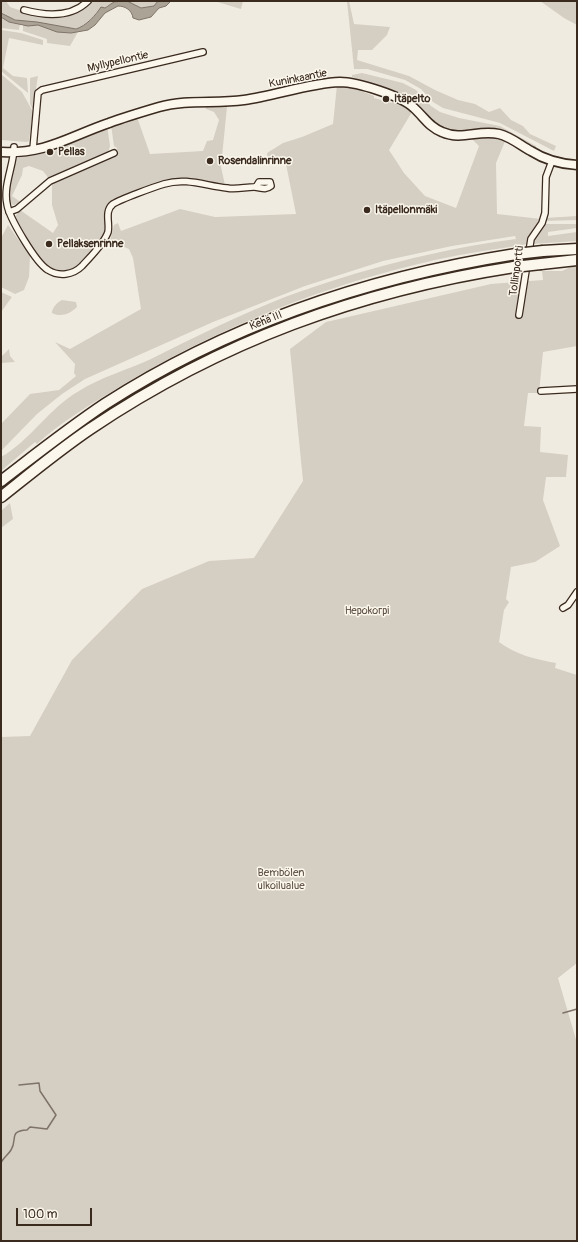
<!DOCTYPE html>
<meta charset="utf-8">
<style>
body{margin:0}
#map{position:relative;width:578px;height:1242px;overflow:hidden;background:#f0ebe0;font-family:Pangolin,sans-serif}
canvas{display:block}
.frame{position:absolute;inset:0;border:2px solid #3b2a1e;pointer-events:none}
.scale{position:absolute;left:16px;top:1208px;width:76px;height:18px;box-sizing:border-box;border:2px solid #3b2a1e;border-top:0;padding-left:5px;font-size:12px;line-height:14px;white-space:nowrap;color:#3b2a1e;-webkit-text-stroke:3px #fbf7ec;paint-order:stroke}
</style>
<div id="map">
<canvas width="578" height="1242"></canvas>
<div class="frame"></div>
<div class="scale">100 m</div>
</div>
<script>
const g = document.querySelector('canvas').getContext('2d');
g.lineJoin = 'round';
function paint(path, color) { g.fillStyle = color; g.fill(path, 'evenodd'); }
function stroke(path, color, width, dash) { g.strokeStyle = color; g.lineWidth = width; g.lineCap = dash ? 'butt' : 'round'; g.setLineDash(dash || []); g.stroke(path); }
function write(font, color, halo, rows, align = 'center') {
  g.font = font + ' Pangolin,sans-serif'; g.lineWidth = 3; g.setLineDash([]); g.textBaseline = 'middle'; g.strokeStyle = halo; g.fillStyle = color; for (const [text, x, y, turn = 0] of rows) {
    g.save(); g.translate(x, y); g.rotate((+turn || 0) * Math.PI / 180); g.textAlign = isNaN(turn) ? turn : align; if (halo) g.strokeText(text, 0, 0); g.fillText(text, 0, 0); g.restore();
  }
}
const green = new Path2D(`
 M1 1H6L10 7 22 11 44 16 63 17 80 10 91 1H160L158 5 140 10 126 2 108 5 80 28 66 29 39 25 64 33 78 32 70 46 47 43V39L23 31V25H38C24 19 14 22 1 13Z
 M214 1H243L241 9Z
 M347 1H349L354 24 390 27 387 35 372 50H358L357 60 409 76 435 90 458 100 475 104 489 112 500 108 511 120 523 126 530 134 556 146 554 151 500 123 443 108 433 102 421 89 405 80 367 69H354Z
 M540 1H577V25L564 18Z
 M1 17 9 22 20 24 19 30 1 28Z
 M1 30 21 33 43 40V45L9 38 3 68 13 76 27 78 28 93 1 71Z
 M362 73 403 83 416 90 431 106 440 112 459 118 500 126 536 146 535 150 511 136 461 134 437 127 383 88 352 77V75Z
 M1 74 22 92 33 112 29 141 27 142 1 140Z
 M38 76 33 108H32L30 104V78Z
 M337 85 349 86 374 96V98L392 103 393 101 405 106 412 112 389 150 404 173 425 196 456 208 479 146 472 139 493 137 506 139 496 163 497 214 541 219 529 238 528 244C497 249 466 253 435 260 324 285 217 328 119 387 93 403 59 423 37 444L35 442 1 471V457C31 440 49 408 79 391 101 377 127 370 151 359 195 337 239 315 285 297 359 270 438 249 516 239L515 236 452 246 383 261 305 286 213 322 85 379 62 394 37 414 1 451V424L30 394 59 390 76 376 74 373 75 364 55 342 70 349 141 309 133 258 129 249 110 241 114 225 118 223 121 231 180 209 215 217 296 214 285 159 268 163 267 153 283 143 302 137 333 124Z
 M205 104H225L227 107 221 167 225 185 198 179 164 181 108 204 105 208 106 229 104 236 74 269 58 272 44 264 15 221 14 218 20 210 53 233 58 225 52 205V182L117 153V148L114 146 111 125 137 117 150 154 203 151 207 141 213 140 219 120 214 112 206 109Z
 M107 125 110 146 108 153 50 180 43 171 29 166 23 168 22 175 12 196 22 203 13 205 8 201V190L15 160 22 155 53 152Z
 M577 216V220L544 221 545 218Z
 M543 224H577V228L548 232V236L577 232V241L532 244 533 239Z
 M8 225 30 256 29 277 24 290 15 294 1 287V238Z
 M573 266H577V346L543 352 539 393H528L524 426 541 427 540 452 568 455 566 477H546L543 500 560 546 535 562 511 567 506 599 509 602 504 610 499 642C517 655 534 659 556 663L555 668 577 675V963L558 978 577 1043V1241H1V737L30 736 72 660 142 589 209 561 254 558 303 481 290 349 326 322 491 284 543 280 542 271H562Z
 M1 292 12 297 1 312Z
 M62 300 76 302 77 307C71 313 61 318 52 313 52 308 57 302 62 300Z
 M9 349 10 356 15 362 1 363V357Z
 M10 503 13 519 1 528V511Z`);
const water = new Path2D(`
 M127 1 141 8 154 6 158 1H171L166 6 159 8 151 17 139 20 133 18C132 10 125 6 118 6L105 13 95 25 88 30 71 33 57 32 38 25 28 26 9 22 1 17V13L15 20 37 22 76 29C86 26 96 15 101 7L105 8 114 2Z`);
const stream = new Path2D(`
 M563 1013 577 1009
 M1 1163C3 1158 8 1155 11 1150 18 1139 8 1131 27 1130L30 1127 47 1129 56 1115 40 1091 39 1083 19 1085`);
const street = new Path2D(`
 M24 10C46 16 71 18 88 1
 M14 147C14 165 3 185 7 204 9 218 36 263 48 270 59 277 73 275 82 266 90 257 104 244 108 232 110 223 104 211 113 204 121 199 154 187 164 184 186 177 206 186 227 188 236 190 245 187 254 187 260 187 265 191 271 186L270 182H259L256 187
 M33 149 38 93 42 90 203 52
 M9 212 17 209 50 181 114 153
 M519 315 531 239 542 223 545 213 546 177 552 161
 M541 391 577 389
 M563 608 568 605 577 592`);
const secondary = new Path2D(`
 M1 152C47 154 68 137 109 123 125 117 142 112 159 107 187 99 215 104 244 100 275 96 309 83 340 82 357 82 402 96 414 108 424 117 429 127 442 132 462 141 479 129 499 134 511 137 520 145 531 151 545 160 560 164 577 165`);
const highway = new Path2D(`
 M543 251 577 249
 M541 264 577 260
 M1 481C35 455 69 428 105 404 231 323 369 277 516 254
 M1 497C30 474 59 450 90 429 221 341 359 291 514 267`);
const highwayBridge = new Path2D(`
 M516 254 543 251
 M514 267 541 264`);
const markers = [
 [386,99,4,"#3b2a1e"],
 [50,152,4,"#3b2a1e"],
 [210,161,4,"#3b2a1e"],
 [367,210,4,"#3b2a1e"],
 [49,244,4,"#3b2a1e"]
];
const streetNames = [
 ["Myllypellontie",118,62,-13],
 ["Kuninkaantie",298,79,-11],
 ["Tollinportti",517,271,-82],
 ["Kehä III",266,321,-22]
];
const poiNames = [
 ["Itäpelto",394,99],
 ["Pellas",58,152],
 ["Rosendalinrinne",218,161],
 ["Itäpellonmäki",375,210],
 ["Pellaksenrinne",57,244]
];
const parkNames = [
 ["Hepokorpi",367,611],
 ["Bembölen",281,873],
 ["ulkoilualue",281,886]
];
paint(green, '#d5cec3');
paint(water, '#aca397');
stroke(water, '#7f7367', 1);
stroke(stream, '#7f7367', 1.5);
stroke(street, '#3b2a1e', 8);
stroke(secondary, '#3b2a1e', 11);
stroke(highway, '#3b2a1e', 13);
stroke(street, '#fbf7ec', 5.5);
stroke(secondary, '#fbf7ec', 8);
stroke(highway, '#fbf7ec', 10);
stroke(highwayBridge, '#3b2a1e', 13, []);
stroke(highwayBridge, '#fbf7ec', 10);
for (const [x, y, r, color] of markers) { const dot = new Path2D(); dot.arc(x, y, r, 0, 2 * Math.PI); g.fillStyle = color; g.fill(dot); stroke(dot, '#fbf7ec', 1.5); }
write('11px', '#3b2a1e', '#fbf7ec', streetNames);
write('bold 11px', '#3b2a1e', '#fbf7ec', poiNames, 'left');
write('11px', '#625347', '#fbf7ec', parkNames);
</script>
